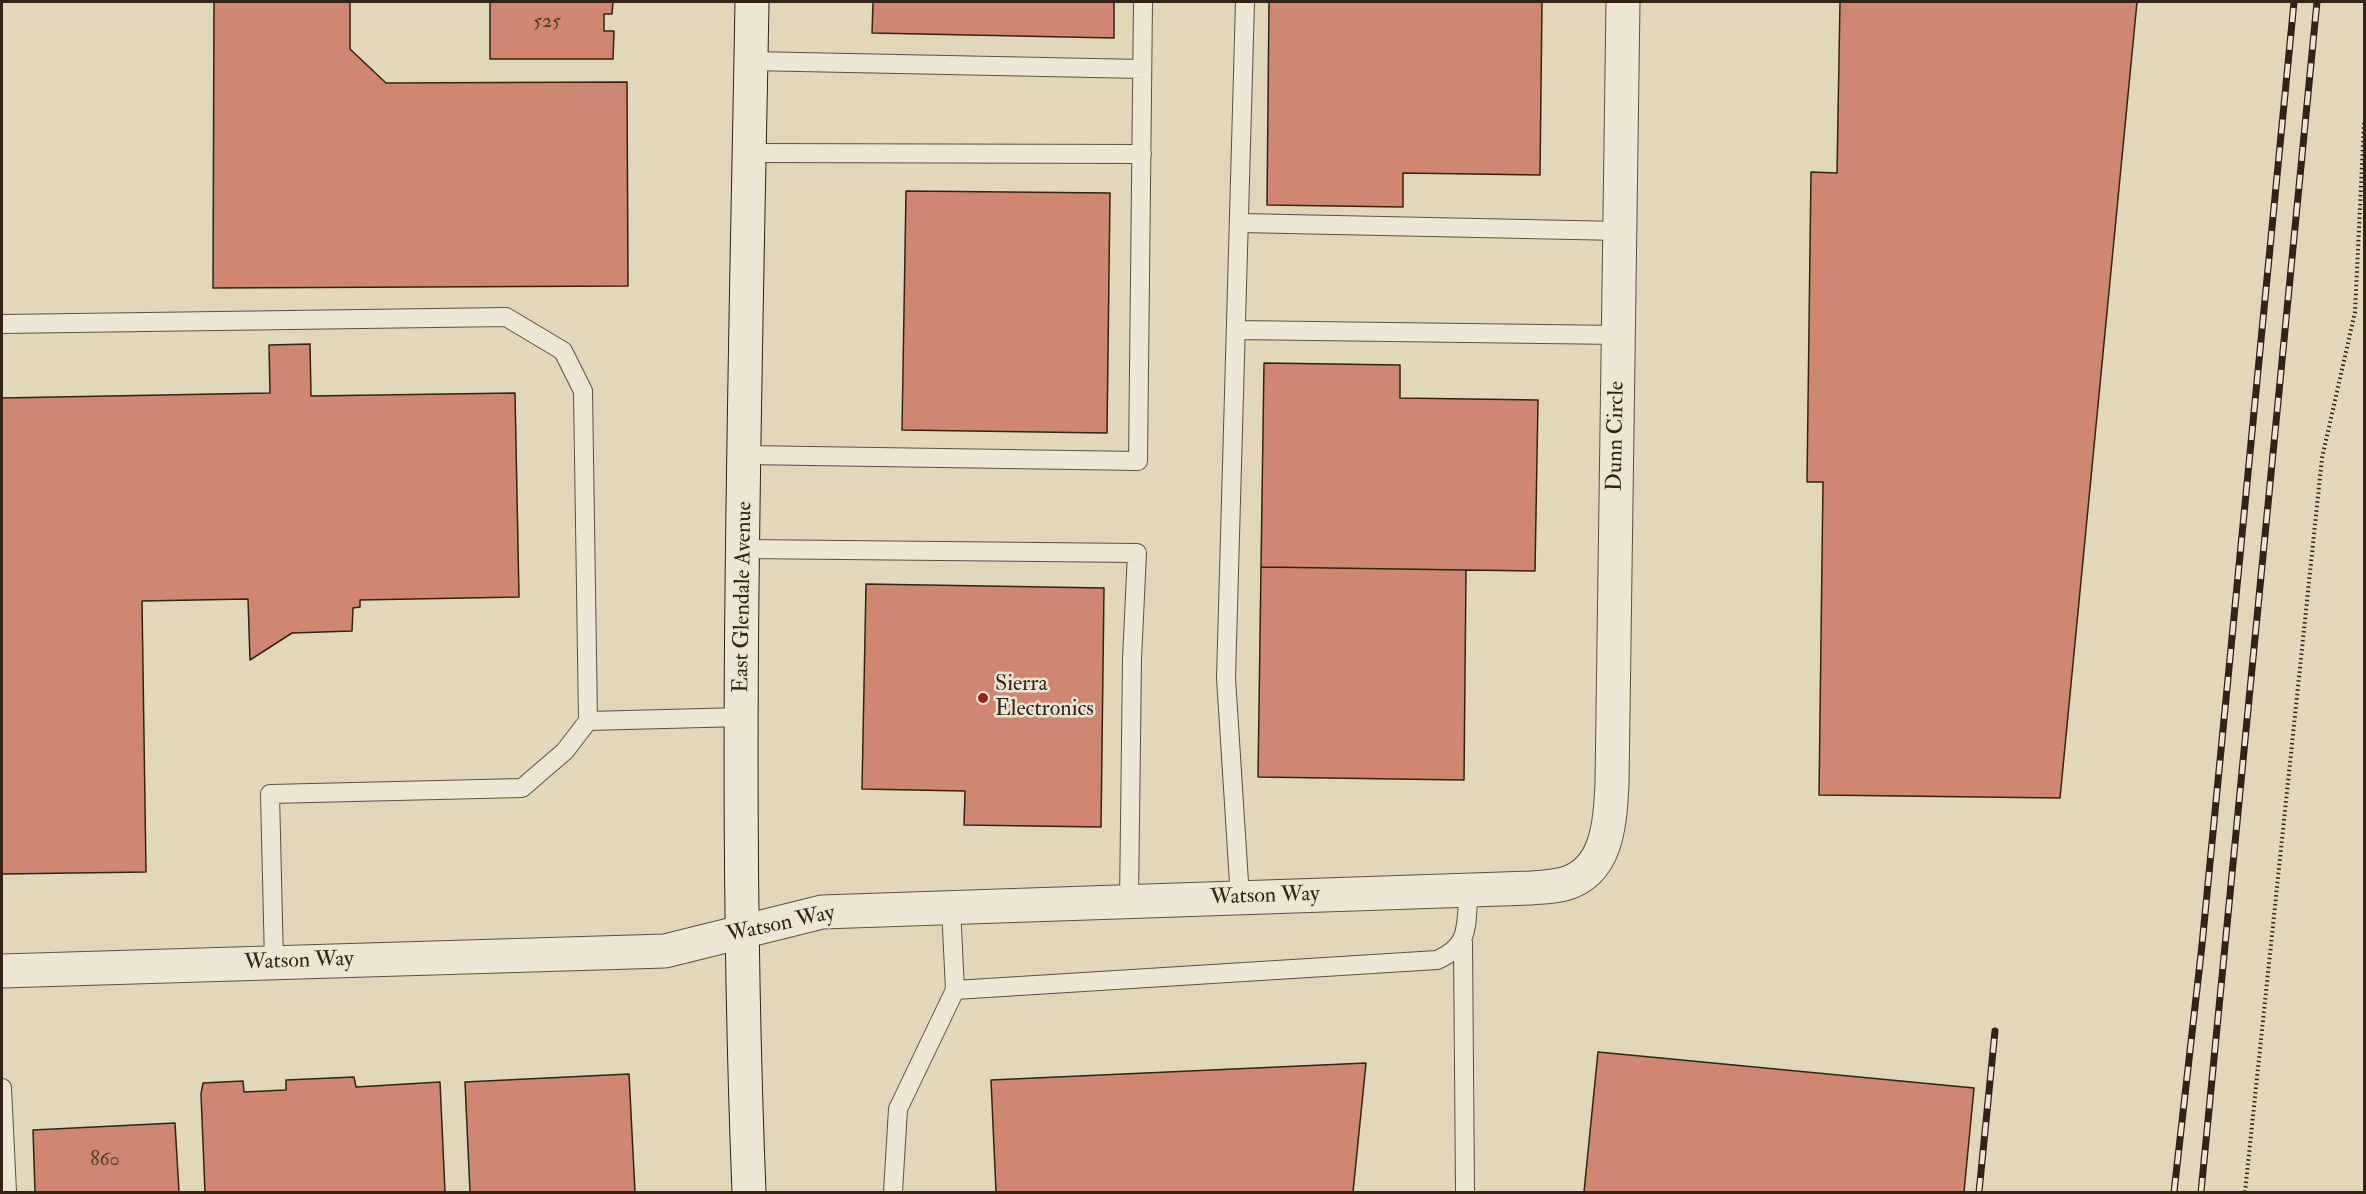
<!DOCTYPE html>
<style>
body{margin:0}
#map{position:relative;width:2366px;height:1194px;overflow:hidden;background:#e1d8ba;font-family:"IM FELL Double Pica",serif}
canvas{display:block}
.frame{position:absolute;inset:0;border:3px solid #322316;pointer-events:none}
</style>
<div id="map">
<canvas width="2366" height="1194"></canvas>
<div class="frame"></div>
</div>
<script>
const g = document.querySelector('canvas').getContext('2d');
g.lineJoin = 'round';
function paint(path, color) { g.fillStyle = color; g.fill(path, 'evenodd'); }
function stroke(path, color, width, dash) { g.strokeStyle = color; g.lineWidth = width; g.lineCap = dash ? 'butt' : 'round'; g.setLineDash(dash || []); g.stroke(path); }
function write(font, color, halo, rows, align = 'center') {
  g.font = font + ' "IM FELL Double Pica",serif'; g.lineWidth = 5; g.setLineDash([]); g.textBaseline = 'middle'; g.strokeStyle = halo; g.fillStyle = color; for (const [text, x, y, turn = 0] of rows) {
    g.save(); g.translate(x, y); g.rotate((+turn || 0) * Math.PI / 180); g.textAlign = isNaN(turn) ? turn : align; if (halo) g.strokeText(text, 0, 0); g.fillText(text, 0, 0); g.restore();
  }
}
const building = new Path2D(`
 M214 2H350V49L386 83 627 82 628 286 213 288Z
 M490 2H613L612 14H604V31H614L613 59H490Z
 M873 2H1114V38L872 33Z
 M1269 2H1542L1540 175 1403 173V207L1267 205Z
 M1840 2H2137L2060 798 1819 795 1823 482H1807L1811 172 1837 173Z
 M906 191 1110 193 1107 433 902 430Z
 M310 344 311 396 515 393 519 597 360 600V607L353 608 352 631 292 633 250 660 248 599 142 601 146 872 2 874V398L270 393 269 345Z
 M1264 363 1400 365V398L1538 400 1535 571 1261 567Z
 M1261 567 1466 570 1464 780 1258 777Z
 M866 584 1104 588 1101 827 964 825 965 791 862 789Z
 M1598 1052 1974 1088 1964 1192H1584Z
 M1366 1063 1353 1192H996L991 1080Z
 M629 1074 635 1192H470L465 1082Z
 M354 1077 356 1087 440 1082 445 1192H205L201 1094 203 1083 243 1081 244 1092 286 1090V1080Z
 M175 1123 179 1192H35L33 1130Z`);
const path = new Path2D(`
 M2245 1192 2322 458 2355 312 2364 123`);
const lane = new Path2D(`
 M751 61 1142 69
 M750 153 1142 154
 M1240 223 1620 231
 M2 324 506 317 563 351 583 391 588 721
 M1237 330 1619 335
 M745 455 1138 461 1143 2
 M744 549 1137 553 1132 659 1129 902
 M1240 898 1226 678 1245 2
 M1463 942 1465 1192
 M274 962 270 794 522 788 565 751 588 721 742 717
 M955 990 1437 960C1472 945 1465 924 1469 890
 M2 1088 7 1192
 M893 1192 898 1109 955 990 951 908`);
const street = new Path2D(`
 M2 971 665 951 822 912 1531 888C1542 887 1553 887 1564 884 1608 872 1610 822 1612 784L1623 2`);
const secondary = new Path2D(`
 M749 1192C733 796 745 398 752 2`);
const rail = new Path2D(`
 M1979 1192 1995 1031
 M2174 1192 2202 945 2294 2
 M2201 1192 2317 2`);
const markers = [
 [983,698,6,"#8f2418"]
];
const numberNames = [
 ["525",547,23],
 ["860",105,1161]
];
const streetNames = [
 ["Dunn Circle",1617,436,-89],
 ["East Glendale Avenue",744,597,-89],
 ["Watson Way",1265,897,-2],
 ["Watson Way",781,925,-12],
 ["Watson Way",299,962,-2]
];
const poiNames = [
 ["Sierra",995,685],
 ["Electronics",995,710]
];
paint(building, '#d08772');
stroke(building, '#322316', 1.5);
stroke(lane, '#5e503f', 20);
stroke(street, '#5e503f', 35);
stroke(secondary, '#322316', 35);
stroke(path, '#322316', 4, [1.5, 3]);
stroke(lane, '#ece6d2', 18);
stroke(street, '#ece6d2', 33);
stroke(secondary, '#ece6d2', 33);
stroke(rail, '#322316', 7);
stroke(rail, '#ece6d2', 4.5, [14]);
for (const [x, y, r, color] of markers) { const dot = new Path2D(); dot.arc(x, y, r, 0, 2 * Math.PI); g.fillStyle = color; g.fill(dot); stroke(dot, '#ece6d2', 2); }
write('20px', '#5a3c2d', null, numberNames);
write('22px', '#322316', '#ece6d2', streetNames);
write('22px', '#322316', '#ece6d2', poiNames, 'left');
</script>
